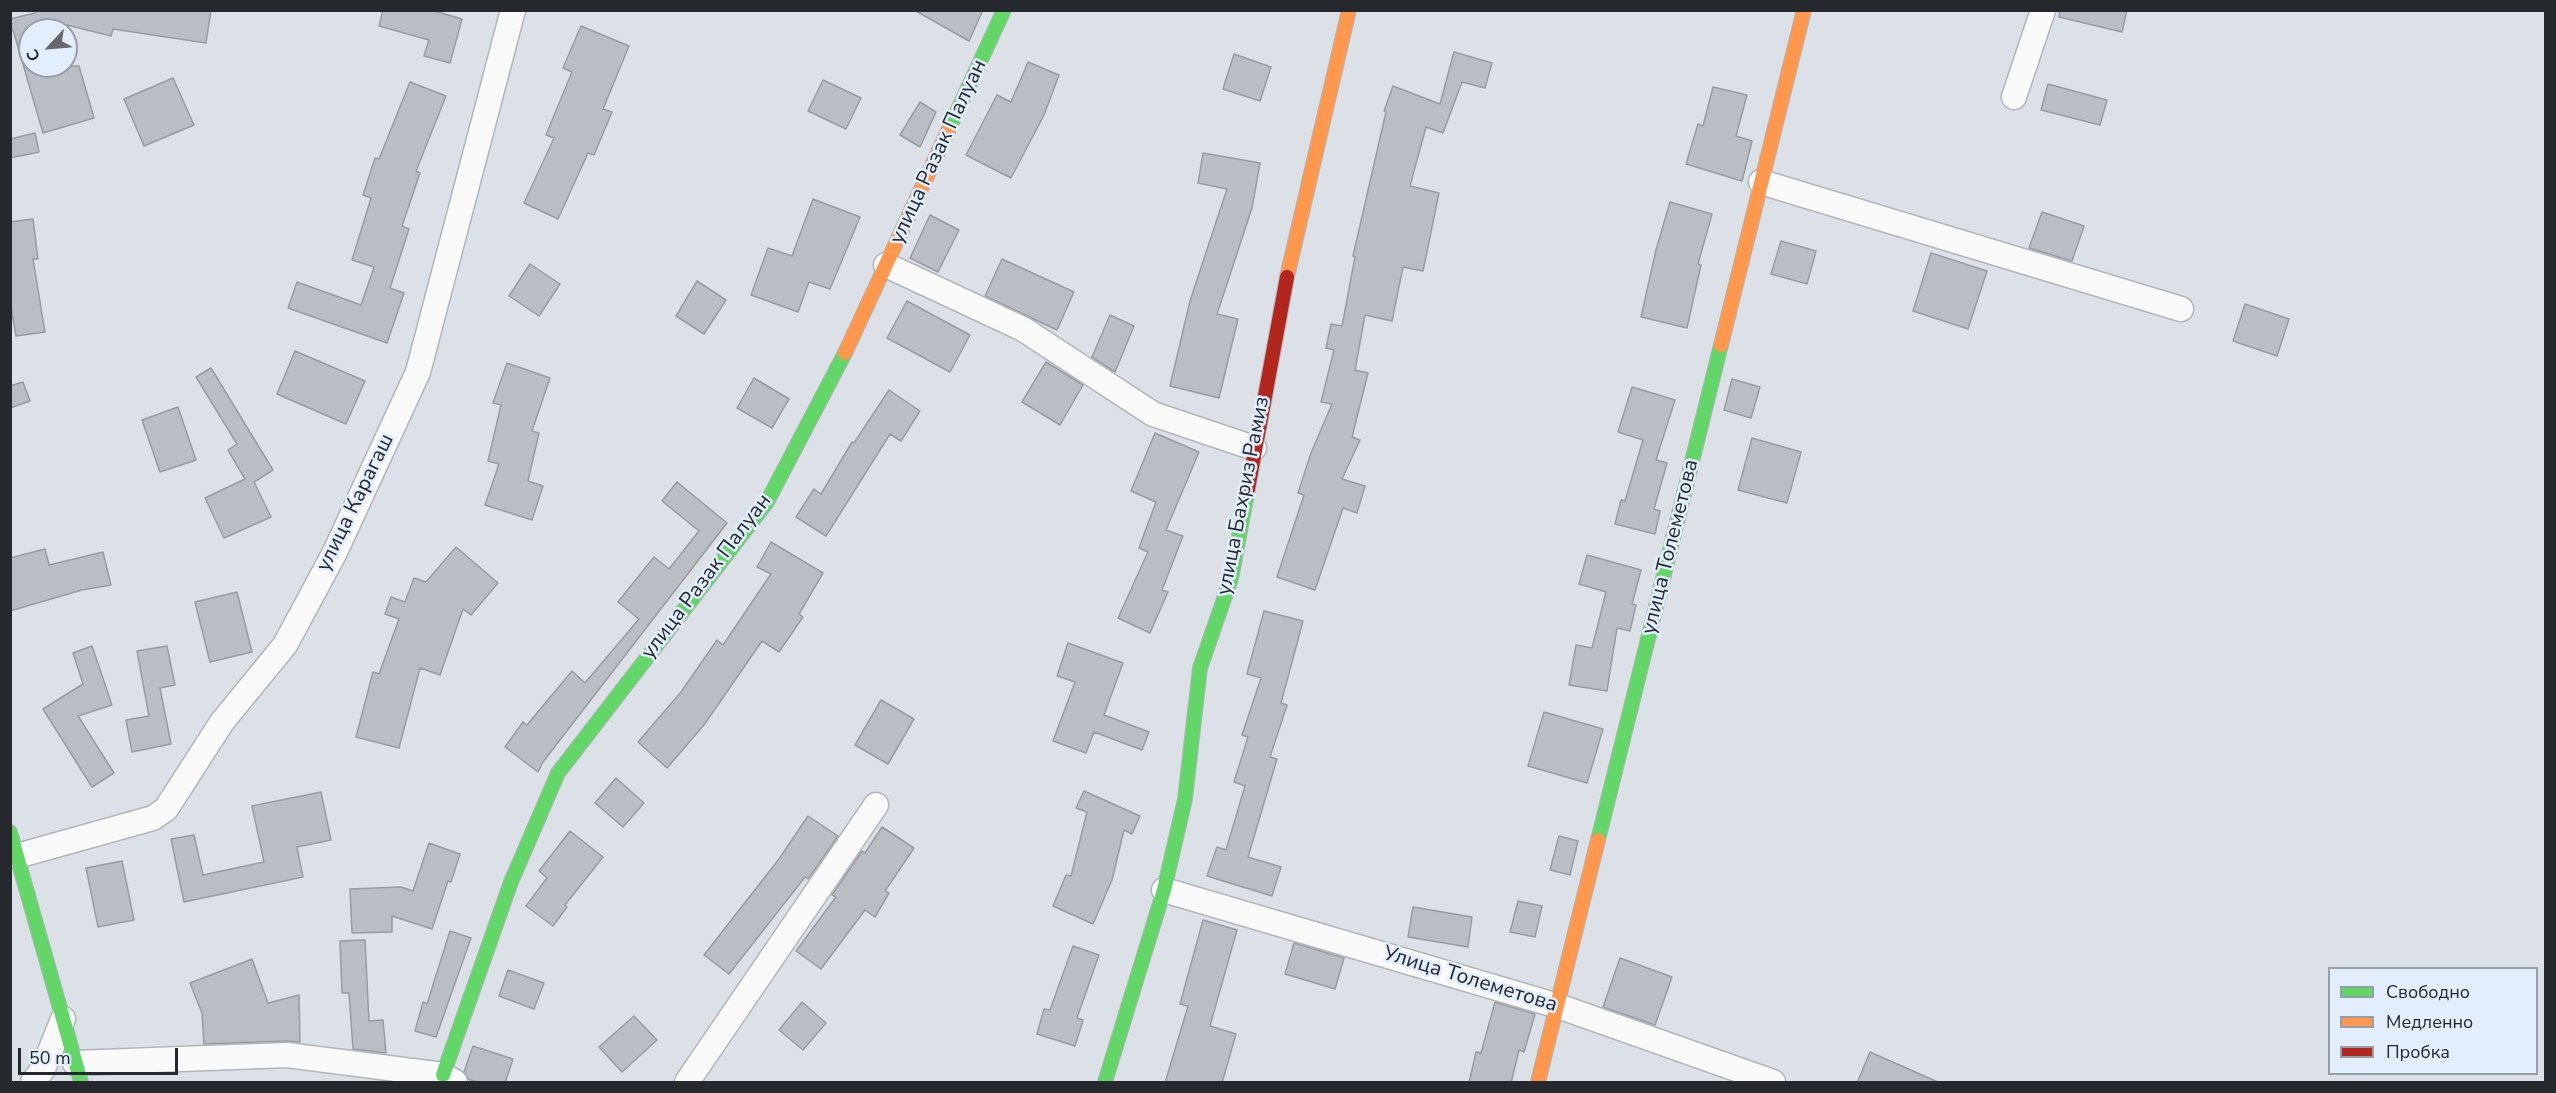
<!DOCTYPE html>
<meta charset="utf-8">
<style>
body{margin:0}
#map{position:relative;width:2556px;height:1093px;overflow:hidden;background:#dbe1e7;font-family:"Nunito Sans",sans-serif}
canvas{display:block}
.frame{position:absolute;inset:0;border:12px solid #25292e;pointer-events:none}
.legend{position:absolute;left:2328px;top:967px;width:210px;height:108px;box-sizing:border-box;background:#e2eefb;border:2px solid #969fa9;margin:0;padding:8px 10px;list-style:none;font-size:18px;color:#25292e}
.legend li{display:flex;align-items:center;gap:12px;height:30px}
.legend b{width:30px;border:2px solid #969fa9}
.north{position:absolute;left:18px;top:18px;width:60px;height:60px;box-sizing:border-box;background:#e2eefb;border:2px solid #969fa9;border-radius:50%;rotate:244deg;font-size:16px;font-weight:700;line-height:24px;text-align:center;color:#25292e}
.north::after{content:'';display:block;margin:auto;width:21px;height:27px;background:#65696f;clip-path:polygon(50% 0,100% 100%,50% 72%,0 100%)}
.scale{position:absolute;left:18px;top:1048px;width:160px;height:27px;box-sizing:border-box;border:3px solid #25292e;border-top:0;padding-left:8px;font-size:18px;line-height:21px;white-space:nowrap;color:#25292e;-webkit-text-stroke:4px #e2eefb;paint-order:stroke}
</style>
<div id="map">
<canvas width="2556" height="1093"></canvas>
<div class="frame"></div>
<ul class="legend">
<li><b style="height:8px;background:#63d668"></b>Свободно</li>
<li><b style="height:8px;background:#ff974d"></b>Медленно</li>
<li><b style="height:8px;background:#b3261e"></b>Пробка</li>
</ul>
<div class="north">С</div>
<div class="scale">50 m</div>
</div>
<script>
const g = document.querySelector('canvas').getContext('2d');
g.lineJoin = 'round';
function paint(path, color) { g.fillStyle = color; g.fill(path, 'evenodd'); }
function stroke(path, color, width, dash) { g.strokeStyle = color; g.lineWidth = width; g.lineCap = dash ? 'butt' : 'round'; g.setLineDash(dash || []); g.stroke(path); }
function write(font, color, halo, rows, align = 'center') {
  g.font = font + ' "Nunito Sans",sans-serif'; g.lineWidth = 5; g.setLineDash([]); g.textBaseline = 'middle'; g.strokeStyle = halo; g.fillStyle = color; for (const [text, x, y, turn = 0] of rows) {
    g.save(); g.translate(x, y); g.rotate((+turn || 0) * Math.PI / 180); g.textAlign = isNaN(turn) ? turn : align; if (halo) g.strokeText(text, 0, 0); g.fillText(text, 0, 0); g.restore();
  }
}
const building = new Path2D(`
 M35 10H211L206 43 113 29 111 36 67 25 69 30H30V66H79L94 118 43 133 13 30H10V19L35 13Z
 M383 10H431L462 19 450 63 424 56 429 40 379 26Z
 M914 10H983L969 41Z
 M2060 10H2127L2122 32 2059 17Z
 M581 26 629 46 603 109 612 112 594 155 588 153 558 219 524 203 554 138 546 135 572 72 563 68Z
 M1454 52 1492 63 1485 88 1462 82 1443 133 1426 127 1410 186 1439 193 1423 271 1403 267 1392 321 1365 315 1355 370 1368 373 1352 437 1360 440 1342 479 1365 486 1357 513 1343 508 1315 590 1277 577 1304 495 1298 493 1311 453 1332 404 1321 402 1334 350 1326 348 1331 324 1342 326 1355 257 1353 256 1386 112 1384 111 1393 86 1440 104Z
 M1234 54 1271 67 1260 101 1223 89Z
 M1028 62 1059 75 1044 115 1011 178 966 155 997 95 1011 102Z
 M173 78 194 125 144 146 124 99Z
 M823 80 861 98 846 129 808 111Z
 M410 82 446 96 416 171 420 173 402 226 409 229 390 288 404 293 387 343 288 308 297 282 361 305 374 267 352 260 371 198 363 195 375 158 379 159Z
 M2048 84 2107 100 2100 125 2041 110Z
 M1713 87 1747 95 1736 136 1752 141 1742 181 1686 164 1698 124 1703 126Z
 M920 102 936 112 920 147 900 135Z
 M35 133 39 152 10 158V139Z
 M1203 153 1260 163 1252 208 1217 314 1238 319 1219 398 1170 386 1190 301 1227 189 1198 183Z
 M813 199 860 217 830 289 809 282 798 312 751 295 768 248 792 256Z
 M1670 202 1712 214 1698 264 1701 265 1687 328 1641 317 1656 250Z
 M2042 212 2084 226 2072 261 2029 248Z
 M930 215 959 230 938 272 910 258Z
 M33 219 38 259H33L45 332 16 336 10 301V222Z
 M1781 241 1816 251 1807 284 1771 274Z
 M1931 253 1987 271 1968 329 1913 311Z
 M1002 259 1074 292 1057 330 985 296Z
 M530 264 560 284 539 316 509 296Z
 M697 281 726 300 704 334 676 316Z
 M907 301 970 335 950 372 887 338Z
 M2245 304 2289 319 2277 356 2233 341Z
 M1110 315 1134 326 1115 372 1092 357Z
 M295 351 365 381 346 424 277 394Z
 M1046 362 1083 385 1060 425 1022 402Z
 M507 363 550 378 532 431 539 433 528 481 543 486 532 520 485 505 499 464 488 461 501 405 493 403Z
 M211 368 273 470 254 482 271 517 224 538 205 498 245 479 228 450 237 444 196 377Z
 M754 378 789 399 772 428 737 408Z
 M1732 379 1760 387 1751 418 1724 410Z
 M23 382 30 401 10 408V386Z
 M1632 387 1675 400 1656 460 1667 463 1654 509 1660 511 1655 534 1615 524 1621 500 1625 501 1643 440 1618 432Z
 M889 390 920 411 901 441 890 434 826 536 796 517 814 489 821 494 852 442 854 443Z
 M178 407 196 460 160 472 142 420Z
 M1155 433 1199 452 1166 530 1183 536 1162 590 1168 592 1150 633 1118 618 1148 552 1139 548 1156 502 1131 491Z
 M1752 438 1801 452 1787 503 1738 490Z
 M677 482 727 523 543 762 538 772 505 747 523 722 527 725 572 671 585 683 639 619 618 602 654 557 669 569 699 531 662 501Z
 M771 542 823 573 799 614 803 617 779 652 762 641 704 725 667 768 638 742 681 692 717 640 723 645 771 574 757 567Z
 M456 547 498 583 471 615 463 609 440 675 420 668 399 748 356 737 373 672 379 674 399 619 385 614 391 597 405 602 414 578 426 582Z
 M45 549 49 565 103 552 111 585 82 590 10 611V558Z
 M1587 555 1641 570 1632 604 1636 605 1630 631 1617 628 1607 691 1569 685 1576 645 1592 648 1606 592 1579 584Z
 M237 592 252 652 210 662 195 602Z
 M1264 611 1303 621 1281 703 1287 705 1270 757 1277 759 1248 857 1281 867 1272 896 1207 876 1217 847 1226 850 1245 786 1234 782 1248 737 1242 735 1261 678 1247 674Z
 M1068 643 1123 663 1104 715 1149 732 1142 750 1094 732 1086 753 1053 741 1075 682 1057 676Z
 M92 646 112 705 78 716 114 773 92 787 43 709 83 684 73 653Z
 M167 646 175 685 160 688 171 744 132 752 126 720 149 716 137 651Z
 M881 700 914 719 888 764 855 745Z
 M1544 712 1603 729 1587 783 1528 766Z
 M616 778 644 803 623 827 595 803Z
 M1084 791 1140 816 1132 834 1124 830 1112 880 1093 924 1053 906 1066 875 1071 876 1087 812 1076 808Z
 M321 792 331 840 297 847 303 877 184 902 171 839 194 835 203 875 264 862 252 806Z
 M808 816 838 836 808 879 805 877 729 974 704 955 779 859Z
 M882 827 914 848 885 891 889 893 875 917 865 910 821 969 796 951 836 897 832 895 862 851 865 853Z
 M570 831 603 857 565 905 567 907 553 926 526 906 547 878 539 871Z
 M1559 836 1578 841 1570 875 1550 870Z
 M429 843 460 854 451 882 448 881 432 929 392 916V932L352 933 350 889 401 887 413 891Z
 M122 861 134 920 98 927 86 868Z
 M1518 901 1542 906 1535 937 1510 932Z
 M1413 907 1472 917 1468 947 1408 937Z
 M1203 920 1237 930 1210 1026 1236 1034 1222 1083H1165L1188 1006 1180 1004Z
 M450 931 471 938 436 1037 415 1031 423 1002 427 1004Z
 M365 940 369 1021 383 1020 386 1053 353 1049 349 993H342L340 941Z
 M1294 943 1344 958 1335 989 1285 974Z
 M1073 946 1099 955 1077 1018 1083 1020 1075 1046 1037 1034 1044 1009 1050 1010Z
 M1620 958 1672 977 1655 1025 1603 1007Z
 M252 959 268 1003 299 995 300 1042 286 1041 204 1044 202 1013 190 983Z
 M508 970 544 983 534 1009 499 996Z
 M802 1002 826 1023 803 1050 779 1030Z
 M1495 1002 1535 1014 1524 1052 1519 1050 1511 1083H1469L1476 1052 1481 1053Z
 M634 1016 657 1040 622 1072 599 1047Z
 M473 1046 513 1059 505 1083H480L468 1079 464 1072Z
 M1870 1052 1940 1083H1857Z`);
const street = new Path2D(`
 M2014 97 2043 10
 M1761 182 2181 309
 M886 265 1023 329 1153 414 1254 448
 M17 856 153 818 166 809 222 722 285 645 335 552 418 372 513 10
 M1164 890 1558 1006 1773 1082
 M75 1063 287 1055 443 1075 455 1082
 M33 1082 43 1069 63 1019
 M687 1082 876 805`);
const fast = new Path2D(`
 M948 131 1004 10
 M10 832 81 1082
 M1598 840 1721 345
 M443 1075 511 882 558 773 767 502 845 353
 M1105 1082 1164 890 1185 799 1200 668 1231 579 1247 494`);
const slow = new Path2D(`
 M1287 277 1349 10
 M1721 345 1804 10
 M845 353 948 131
 M1538 1082 1598 840`);
const jam = new Path2D(`
 M1247 494 1287 277`);
const streetNames = [
 ["улица Разак Палуан",939,152,-65],
 ["улица Бахриз Рамиз",1244,496,-79],
 ["улица Карагаш",356,503,-64],
 ["улица Толеметова",1671,547,-76],
 ["улица Разак Палуан",707,577,-53],
 ["Улица Толеметова",1470,980,17]
];
paint(building, '#b9bec4');
stroke(building, '#989ca1', 1.5);
stroke(street, '#b1b6bb', 27);
stroke(fast, '#b1b6bb', 16);
stroke(slow, '#b1b6bb', 16);
stroke(jam, '#b1b6bb', 16);
stroke(street, '#fafafb', 24);
stroke(fast, '#63d668', 14);
stroke(slow, '#ff974d', 14);
stroke(jam, '#b3261e', 14);
write('21px', '#25292e', '#e2eefb', streetNames);
</script>
